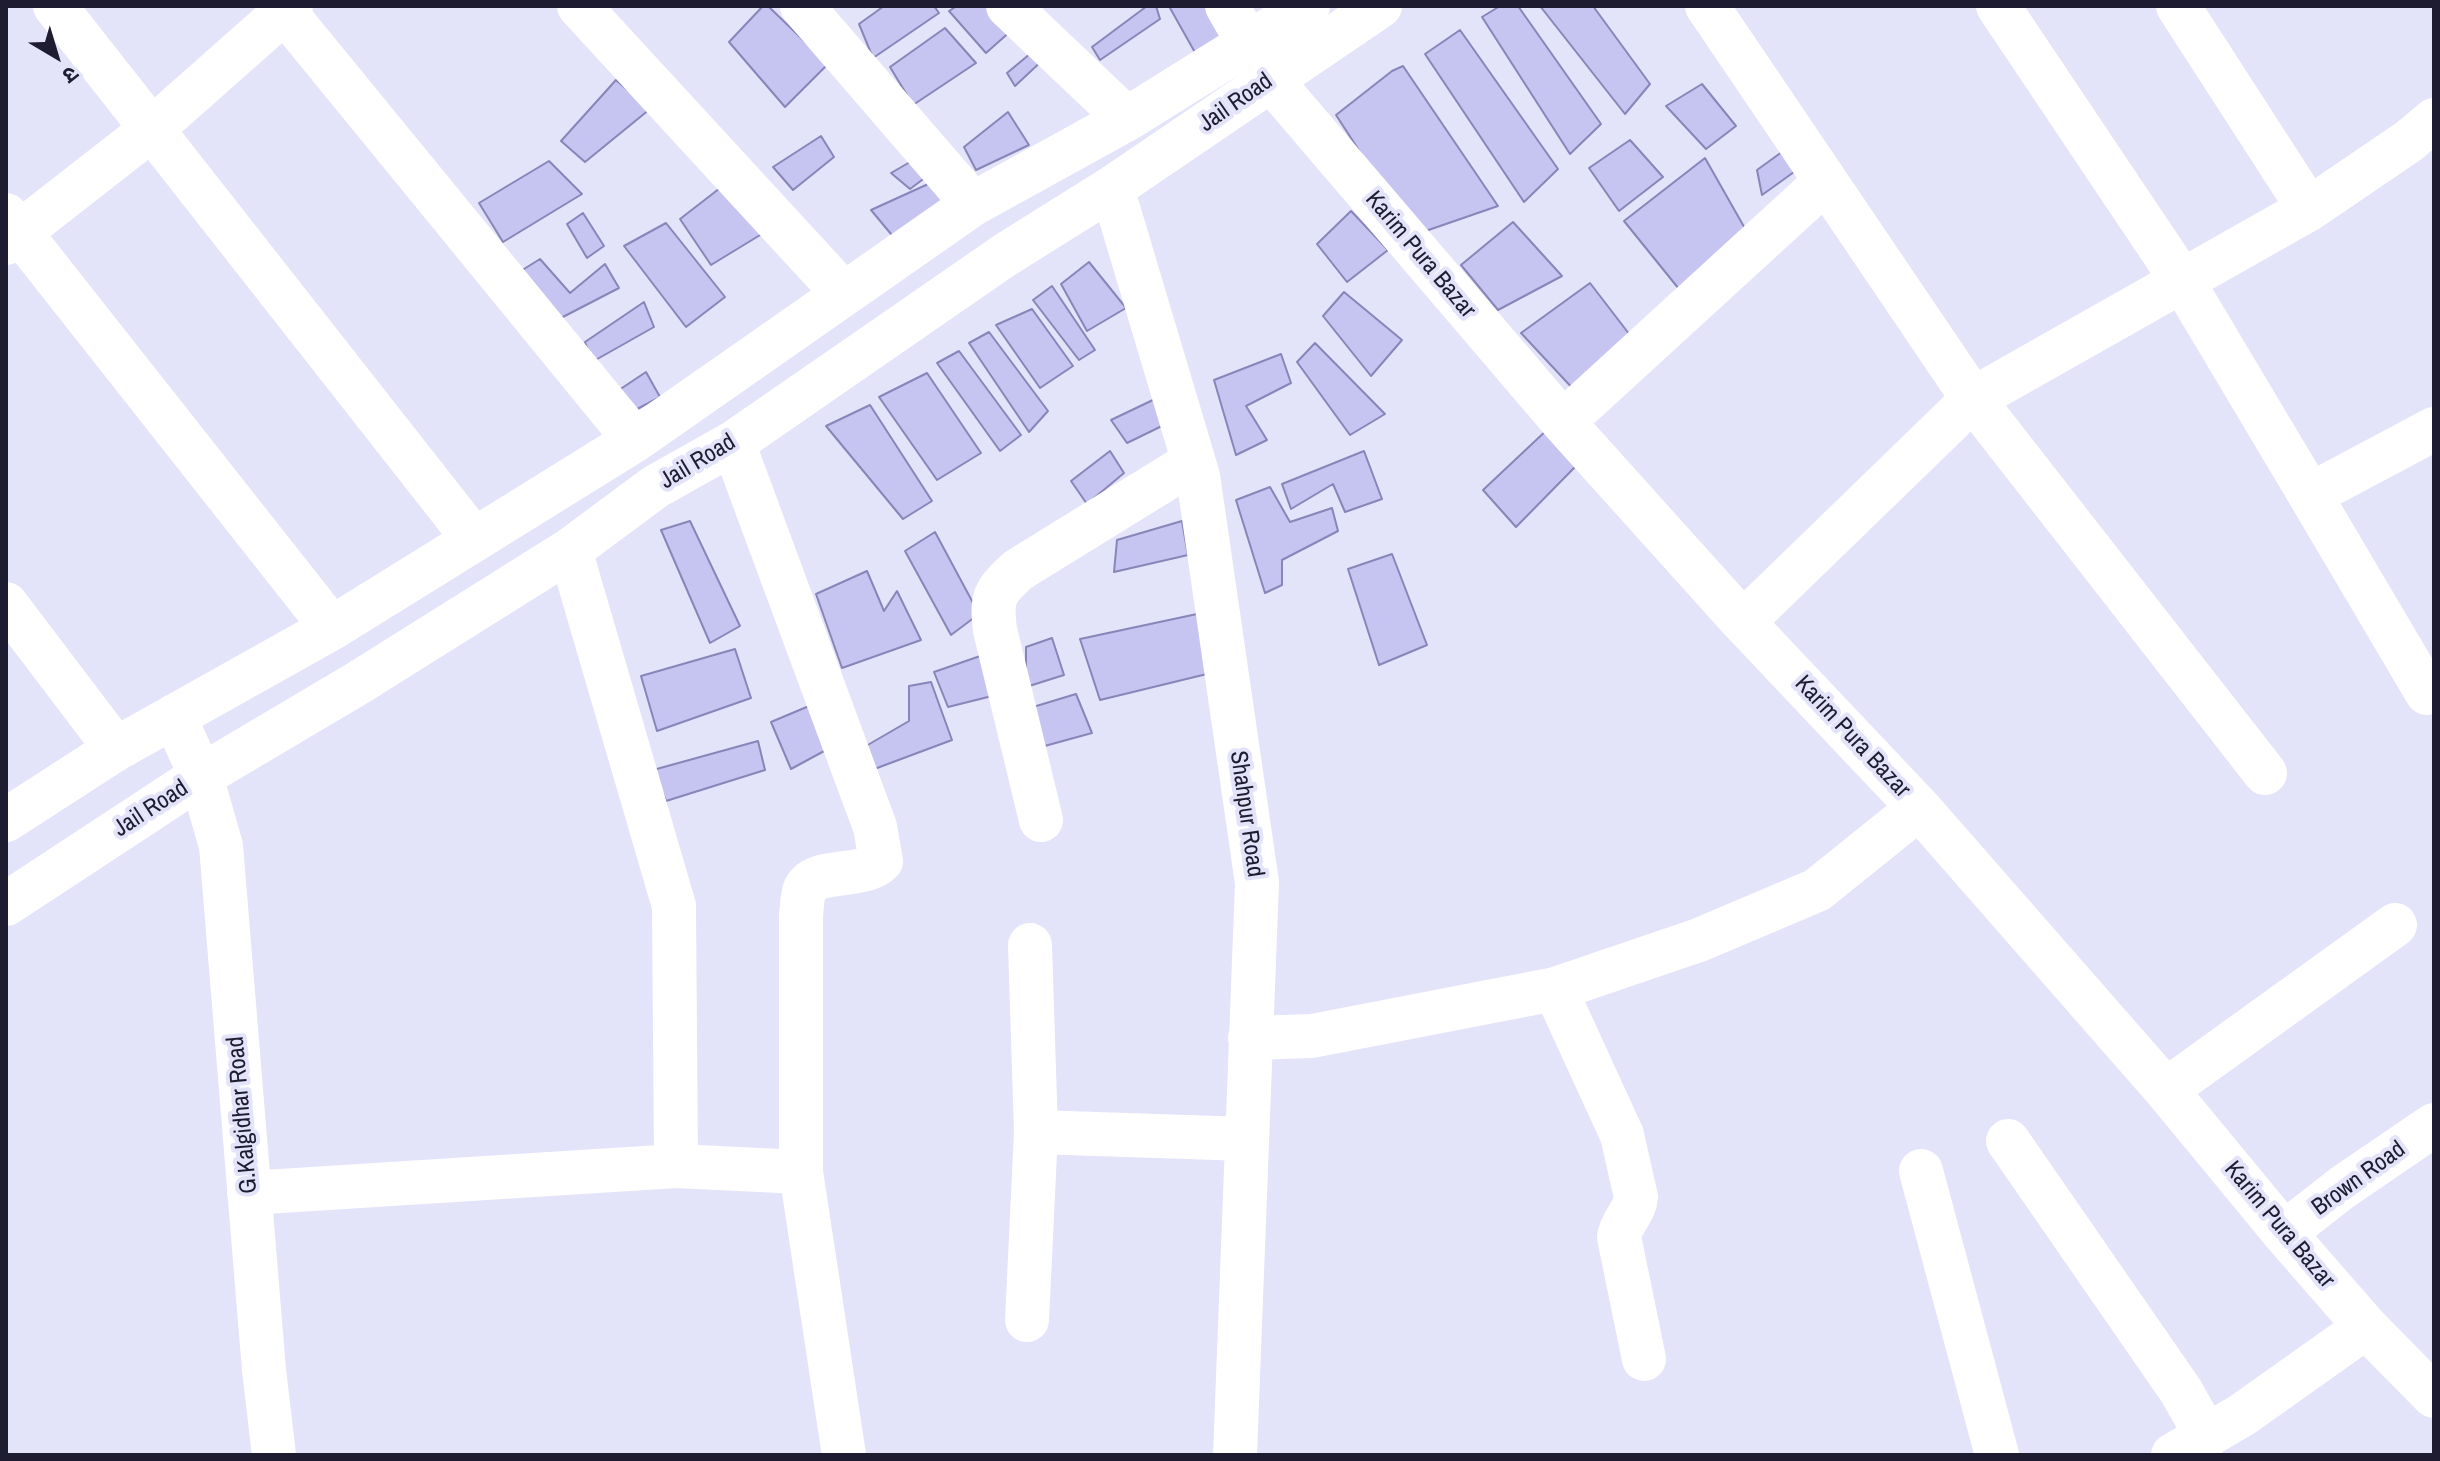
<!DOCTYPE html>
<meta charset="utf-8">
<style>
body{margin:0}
#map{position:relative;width:2440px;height:1461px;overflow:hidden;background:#e3e3fa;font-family:"Archivo Narrow","Noto Sans Devanagari",sans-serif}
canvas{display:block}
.frame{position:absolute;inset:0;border:8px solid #1e1c30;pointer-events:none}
.north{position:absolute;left:16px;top:16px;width:80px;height:80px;-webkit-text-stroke:6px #e3e3fa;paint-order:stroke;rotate:142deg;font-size:22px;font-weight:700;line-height:32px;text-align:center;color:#1e1c30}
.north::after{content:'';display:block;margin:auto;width:28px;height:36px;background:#1e1c30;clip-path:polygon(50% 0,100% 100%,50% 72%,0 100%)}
</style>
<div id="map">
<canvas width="2440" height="1461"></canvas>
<div class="frame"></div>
<div class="north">उ</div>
</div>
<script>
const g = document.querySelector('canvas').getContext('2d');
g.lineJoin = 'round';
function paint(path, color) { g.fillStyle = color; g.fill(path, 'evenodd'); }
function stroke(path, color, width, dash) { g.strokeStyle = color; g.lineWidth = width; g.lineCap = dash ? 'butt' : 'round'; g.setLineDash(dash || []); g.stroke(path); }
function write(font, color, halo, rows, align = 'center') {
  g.font = font + ' "Archivo Narrow",sans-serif'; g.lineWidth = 8; g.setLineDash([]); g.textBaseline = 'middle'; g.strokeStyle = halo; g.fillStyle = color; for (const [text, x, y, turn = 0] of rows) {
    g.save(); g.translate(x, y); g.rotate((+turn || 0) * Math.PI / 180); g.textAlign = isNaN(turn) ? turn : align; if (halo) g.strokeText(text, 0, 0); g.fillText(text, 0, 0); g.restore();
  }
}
const building = new Path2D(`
 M763 6H768L828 64 785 107 729 42Z
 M884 6H934L939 13 873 58 859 24Z
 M957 6H988L1013 29 986 53 949 11Z
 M1147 6H1156L1160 19 1100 60 1092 47Z
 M1173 6H1214L1224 35 1197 56 1170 8Z
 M1500 6H1518L1601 124 1570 154 1482 17Z
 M1540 6H1593L1650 84 1625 114Z
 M945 28 976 63 913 105 890 67Z
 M1460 30 1558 169 1524 202 1425 54Z
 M1037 48 1046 57 1015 86 1007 73Z
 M1403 66 1498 206 1414 235 1336 115 1392 71Z
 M616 80 650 109 585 162 561 141Z
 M1702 84 1736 126 1706 149 1666 106Z
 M1008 112 1029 145 976 170 964 147Z
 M821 136 834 157 793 190 773 167Z
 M1630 140 1663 177 1619 211 1589 168Z
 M1786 149 1801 167 1762 195 1757 170Z
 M917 158 934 171 910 189 891 173Z
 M1705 158 1747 232 1679 289 1624 221Z
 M549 161 582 194 503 242 479 203Z
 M937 180 960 202 896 240 871 210Z
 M724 185 770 229 711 265 680 219Z
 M1351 211 1388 250 1347 282 1317 244Z
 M583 213 604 246 587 258 567 224Z
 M1513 222 1562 276 1498 310 1461 265Z
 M666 223 725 297 686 327 624 246Z
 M540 259 570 293 605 264 619 288 557 320 516 274Z
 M1089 262 1126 308 1087 331 1061 284Z
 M1590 283 1633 339 1576 392 1521 333Z
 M1052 286 1095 350 1079 360 1033 300Z
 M1344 292 1402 340 1371 376 1323 316Z
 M644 302 654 327 592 362 585 342Z
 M1032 309 1073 366 1040 388 996 325Z
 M989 332 1048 411 1029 432 969 343Z
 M1315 343 1385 414 1350 435 1297 362Z
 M959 351 1021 435 1000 451 937 363Z
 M1281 354 1291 383 1246 406 1267 440 1236 455 1214 380Z
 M646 372 660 397 622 417 610 396Z
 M927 373 981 453 937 480 879 397Z
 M1155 399 1164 425 1127 443 1111 420Z
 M870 405 932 501 903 519 826 426Z
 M1550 427 1575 467 1516 527 1483 490Z
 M1110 451 1124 473 1087 504 1071 481Z
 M1364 451 1382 499 1345 512 1333 484 1291 509 1282 484Z
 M1270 487 1290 522 1332 508 1338 531 1282 560V585L1265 593 1236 500Z
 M690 521 740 626 710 643 661 530Z
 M1182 521 1188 555 1114 572 1117 540Z
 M935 532 979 614 951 635 905 551Z
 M1392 554 1427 645 1379 665 1348 569Z
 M867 571 884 611 897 591 921 640 842 668 816 594Z
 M1197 614 1207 674 1100 700 1080 639Z
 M1052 638 1064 675 1026 687V647Z
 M735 649 751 698 657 731 641 676Z
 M986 654 1000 694 948 707 934 672Z
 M931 682 952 740 869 771 866 746 909 721V686Z
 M1076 694 1092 733 1041 747 1033 707Z
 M809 706 826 750 791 769 771 722Z
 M758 741 765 770 666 801 653 770Z`);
const minor = new Path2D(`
 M55 6 473 538
 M280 6 635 440
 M579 6 844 294
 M802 6 973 204
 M1008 6 1127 119
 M1227 6 1248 43
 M1707 6 1973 399 2265 773
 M1998 6 2183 282 2310 495 2434 429
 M2178 6 2309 209
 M1270 79 1563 422 1743 622 1919 808 2166 1090 2284 1233 2366 1327 2434 1396
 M1112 188 1198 476 1257 883 1235 1455
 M6 215 332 628
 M6 243 152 129 291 6
 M1563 422 1824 183
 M2310 495 2427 693
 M6 604 116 749
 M1743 622 1973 399 2309 209 2409 141 2434 120
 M174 716 201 776 221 846 264 1370 274 1455
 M6 820 116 749 332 628 635 440 973 204 1127 119 1308 6
 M1041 820 995 630C991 597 994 592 1018 570L1193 462
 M6 904 201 776 358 683 570 550 655 487 733 443 1005 255 1112 188 1380 6
 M1030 945 1036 1132
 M1555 989 1699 940 1817 890 1919 808
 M1250 1038 1312 1036 1555 989 1622 1135 1636 1197C1635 1212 1621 1222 1619 1237L1644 1359
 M2166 1090 2395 925
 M2008 1141 2181 1391 2207 1437
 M676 1166 801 1172V915C802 907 802 896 805 889 815 867 864 879 881 861L875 827 733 443
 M1921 1171 1997 1455
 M801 1172 844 1455
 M249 1193 676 1166 674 906 570 550
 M2284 1233 2343 1187 2434 1125
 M1027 1320 1036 1132 1247 1139
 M2173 1455 2242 1415 2366 1327`);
const streetNames = [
 ["Jail Road",1236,103,-35],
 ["Karim Pura Bazar",1420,255,50],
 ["Jail Road",698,462,-31],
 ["Karim Pura Bazar",1852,737,47],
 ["Jail Road",151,809,-33],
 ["Shahpur Road",1246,814,82],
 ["G.Kalgidhar Road",243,1115,-95],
 ["Brown Road",2359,1179,-36],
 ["Karim Pura Bazar",2279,1225,50]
];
paint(building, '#c6c4f1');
stroke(building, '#8885b8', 2);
stroke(minor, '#fff', 44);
write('24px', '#1e1c30', '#e3e3fa', streetNames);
</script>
